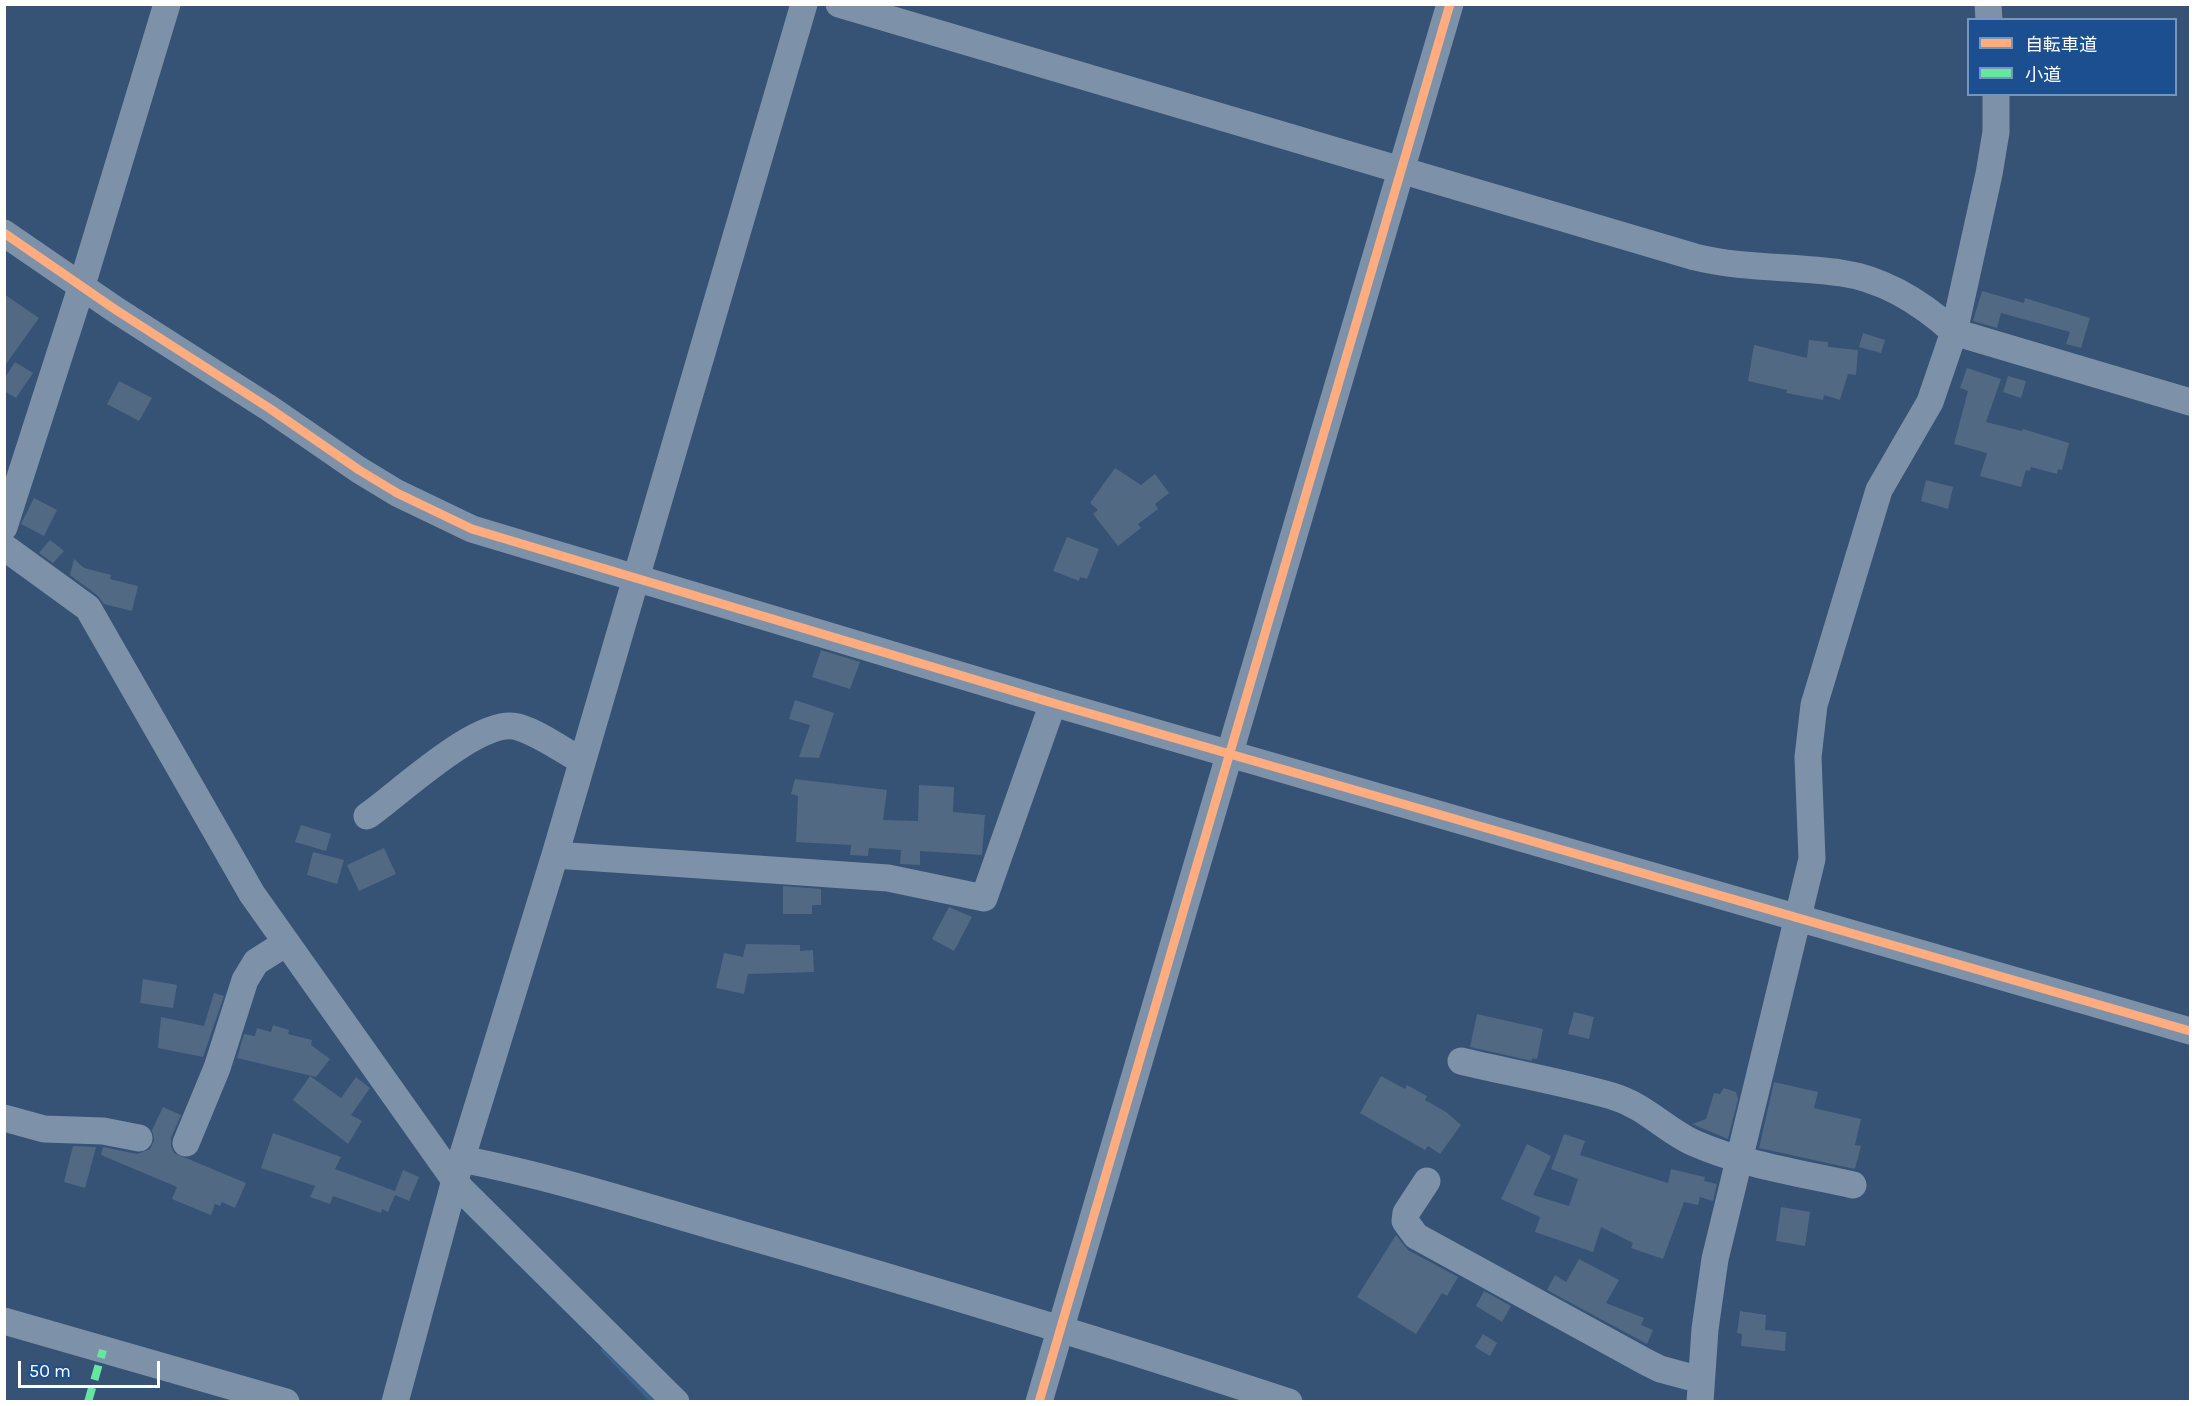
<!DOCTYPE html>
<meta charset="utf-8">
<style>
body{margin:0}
#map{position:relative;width:2195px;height:1406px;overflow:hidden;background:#365274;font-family:Karla,"Noto Sans JP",sans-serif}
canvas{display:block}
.frame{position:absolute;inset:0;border:6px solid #fff;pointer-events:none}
.legend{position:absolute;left:1967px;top:18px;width:210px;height:78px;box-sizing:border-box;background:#1b4f8f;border:2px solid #7695bc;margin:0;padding:8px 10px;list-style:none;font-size:18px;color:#fff}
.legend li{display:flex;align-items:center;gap:12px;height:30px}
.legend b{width:30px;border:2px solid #7695bc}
.scale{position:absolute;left:18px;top:1361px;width:142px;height:27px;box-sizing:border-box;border:3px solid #fff;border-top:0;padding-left:8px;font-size:18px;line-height:21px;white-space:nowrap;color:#fff;-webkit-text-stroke:4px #1b4f8f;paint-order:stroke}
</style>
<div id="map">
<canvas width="2195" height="1406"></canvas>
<div class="frame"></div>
<ul class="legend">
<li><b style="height:8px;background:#ffac80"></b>自転車道</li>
<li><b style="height:8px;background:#66e7a1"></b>小道</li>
</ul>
<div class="scale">50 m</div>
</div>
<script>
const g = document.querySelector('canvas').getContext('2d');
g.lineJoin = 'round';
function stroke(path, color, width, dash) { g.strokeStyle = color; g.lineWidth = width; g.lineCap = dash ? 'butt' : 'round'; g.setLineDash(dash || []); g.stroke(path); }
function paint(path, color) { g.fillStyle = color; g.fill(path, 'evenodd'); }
const stream = new Path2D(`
 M604 1350 654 1402`);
const building = new Path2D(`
 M1982 291 2024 303 2025 298 2090 318 2081 348 2066 344 2070 332 2001 313 1997 328 1973 321Z
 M4 294 39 318 4 367Z
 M1863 333 1885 340 1881 353 1859 347Z
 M1809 340 1828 342V347L1858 350 1856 375 1848 374 1840 400 1824 395 1823 400 1786 393 1787 390 1748 381 1754 345 1807 358Z
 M15 362 33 373 16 398 4 391V379Z
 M1967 368 2001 379 1986 422 2022 431 2023 429 2069 443 2062 470 2058 469 2057 474 2031 467 2030 471 2026 470 2021 487 1980 476 1987 453 1954 444 1968 391 1960 388Z
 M2008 376 2026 381 2021 398 2003 392Z
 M119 381 152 398 139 421 107 404Z
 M1115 468 1141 485 1155 474 1169 493 1155 504 1158 509 1138 524 1141 528 1118 546 1093 514 1098 510 1090 503Z
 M1926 480 1953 487 1948 509 1921 501Z
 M34 498 57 510 44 536 21 524Z
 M1067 537 1099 549 1087 579 1080 577 1079 581 1053 571Z
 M50 540 64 551 53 563 39 553Z
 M74 559 84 568 111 575 110 579 138 586 132 611 104 604 97 595 70 575Z
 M821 650 860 662 850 689 812 677Z
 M795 700 834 713 819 758 799 757 810 725 789 719Z
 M795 779 887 790 883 820 918 821 919 785 954 787 953 812 985 815 982 855 920 851V865L900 864 901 850 869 848 868 856 850 855 851 845 796 842 798 796 791 794Z
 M301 825 331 834 326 851 295 842Z
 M384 848 396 874 359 891 347 865Z
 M313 852 344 860 337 884 307 875Z
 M783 886 821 889V905H812V914H783Z
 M949 907 972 917 954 951 932 939Z
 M746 944 800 945V951L813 950 814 972 748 974 744 994 716 988 724 953 743 957Z
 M143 979 177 985 173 1008 140 1003Z
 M214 993 224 996 203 1057 158 1048 161 1017 204 1026Z
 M1574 1012 1594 1017 1589 1039 1568 1034Z
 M1477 1014 1543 1029 1537 1059 1532 1058V1061L1470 1047Z
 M273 1025 289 1030 288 1034 312 1040 311 1045 330 1059 316 1077 237 1058 244 1034 255 1036 257 1028 271 1032Z
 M310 1076 341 1098 356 1077 370 1088 351 1115 362 1121 348 1144 293 1100Z
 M1381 1076 1405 1089 1407 1085 1427 1096 1425 1100 1446 1112 1461 1125 1440 1154 1428 1146 1425 1150 1360 1113Z
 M1774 1082 1818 1092 1814 1108 1861 1119 1855 1145 1861 1146 1855 1169 1759 1148Z
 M1724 1088 1736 1092 1738 1099 1728 1139 1692 1124 1706 1119 1714 1093 1720 1094Z
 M163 1107 181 1115 171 1138V1146L174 1153 246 1183 235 1208 222 1202 220 1206 215 1204 211 1215 196 1209 172 1199 177 1187 101 1155 103 1147 137 1154 150 1149 154 1140 152 1130Z
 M273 1133 341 1157 335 1169 395 1191 403 1170 419 1177 409 1201 395 1195 388 1212 382 1209 381 1213 333 1196 330 1204 310 1197 315 1186 261 1168Z
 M1564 1134 1585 1141 1580 1155 1642 1175 1668 1183 1671 1169 1705 1177 1704 1181 1717 1184 1713 1201 1700 1197 1698 1205 1684 1202 1663 1259 1631 1248 1633 1243 1601 1227 1593 1252 1535 1232 1540 1217 1501 1199 1527 1144 1551 1156 1533 1195 1569 1206 1578 1179 1551 1169Z
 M73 1146 96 1147 85 1188 64 1182Z
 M1781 1207 1810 1212 1805 1246 1776 1241Z
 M1396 1235 1408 1250 1458 1277 1447 1296 1442 1293 1416 1334 1357 1297Z
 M1579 1259 1619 1280 1606 1303 1644 1318 1641 1325 1653 1330 1647 1344 1547 1290 1555 1275 1566 1282Z
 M1484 1291 1511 1306 1502 1322 1476 1306Z
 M1740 1311 1766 1315 1765 1330 1786 1332 1785 1351 1741 1346 1742 1334 1737 1333Z
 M1483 1334 1497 1343 1490 1356 1475 1347Z`);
const minor = new Path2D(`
 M839 4 1695 257C1743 269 1793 266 1841 273 1884 279 1923 304 1954 332L2190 402
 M1988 4 1989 20
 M4 233 116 310 269 408 359 470 397 493 472 529 1053 703 2190 1031
 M4 527 82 285 167 4
 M4 547 88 608 252 894 461 1189 676 1402
 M367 816C399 794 480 716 518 727 541 734 562 750 582 761
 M555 855 888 878 984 898 1053 703
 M1461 1061C1511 1073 1563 1082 1612 1096 1646 1106 1665 1130 1694 1143 1744 1165 1800 1173 1853 1185
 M4 1118 44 1129 103 1131 139 1138
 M186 1143 217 1068 245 980 256 962 286 943
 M461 1159C555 1177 646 1207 737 1233 922 1286 1106 1342 1289 1402
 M1427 1181 1406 1213 1405 1221 1416 1236 1646 1362 1660 1369 1701 1380
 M4 1321 286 1402
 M395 1402 455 1180 555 855 804 4
 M1039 1402 1450 4
 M1700 1402 1705 1329 1715 1259 1812 859 1808 757 1814 705 1879 490 1930 402 1954 332 1989 174 1996 132V94`);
const quiet = new Path2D(`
 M88 1402 103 1350`);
const cycleway = new Path2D(`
 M4 233 116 310 269 408 359 470 397 493 472 529 1053 703 2190 1031
 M1039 1402 1450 4`);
stroke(stream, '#3b618d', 6);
paint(building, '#526984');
stroke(minor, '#7d92a8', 27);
stroke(quiet, '#66e7a1', 8, [15, 8]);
stroke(cycleway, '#ffac80', 9);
</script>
